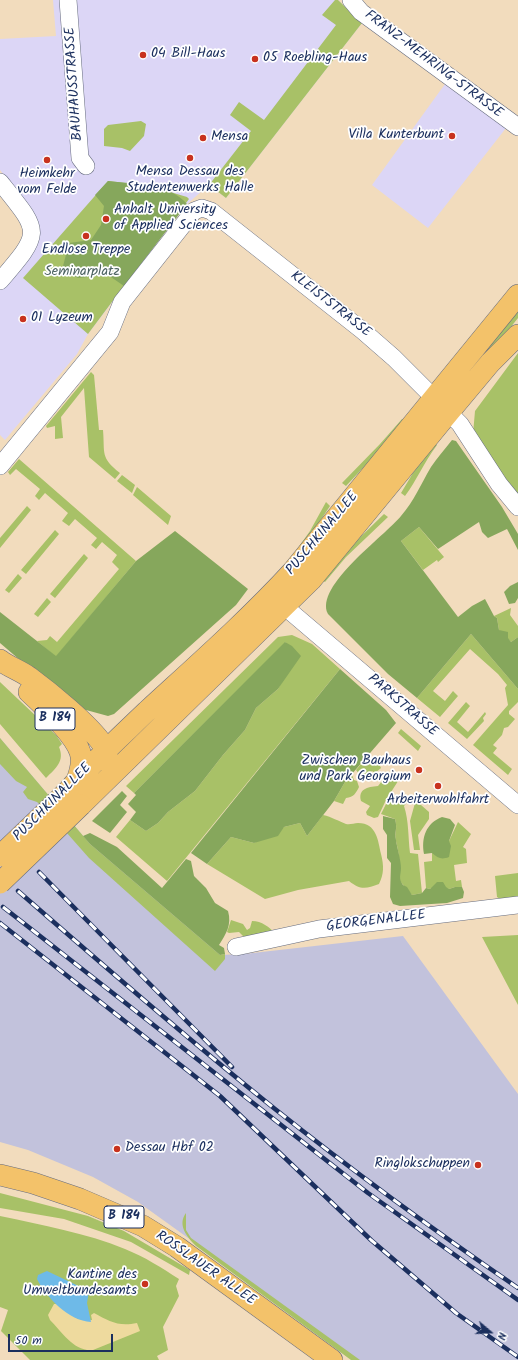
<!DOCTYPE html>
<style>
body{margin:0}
#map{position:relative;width:518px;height:1360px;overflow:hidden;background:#f2dcbd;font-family:Kalam,sans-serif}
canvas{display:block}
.north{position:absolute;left:470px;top:1312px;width:40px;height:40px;-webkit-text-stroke:3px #fff;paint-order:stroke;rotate:109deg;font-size:11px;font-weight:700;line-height:16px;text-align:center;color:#1b2f5e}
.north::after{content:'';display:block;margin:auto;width:14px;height:18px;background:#1b2f5e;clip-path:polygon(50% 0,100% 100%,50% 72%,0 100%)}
.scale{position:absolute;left:8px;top:1334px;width:105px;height:18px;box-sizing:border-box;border:2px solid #1b2f5e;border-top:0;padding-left:5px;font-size:12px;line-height:14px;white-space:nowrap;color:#1b2f5e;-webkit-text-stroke:3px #fff;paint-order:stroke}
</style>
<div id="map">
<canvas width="518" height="1360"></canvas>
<div class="north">N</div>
<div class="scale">50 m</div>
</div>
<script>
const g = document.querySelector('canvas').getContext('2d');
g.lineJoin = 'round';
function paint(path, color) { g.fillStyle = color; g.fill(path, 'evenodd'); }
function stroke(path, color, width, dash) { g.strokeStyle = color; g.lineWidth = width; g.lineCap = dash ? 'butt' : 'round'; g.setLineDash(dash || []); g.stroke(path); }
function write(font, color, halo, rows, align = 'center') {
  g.font = font + ' Kalam,sans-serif'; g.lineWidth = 3.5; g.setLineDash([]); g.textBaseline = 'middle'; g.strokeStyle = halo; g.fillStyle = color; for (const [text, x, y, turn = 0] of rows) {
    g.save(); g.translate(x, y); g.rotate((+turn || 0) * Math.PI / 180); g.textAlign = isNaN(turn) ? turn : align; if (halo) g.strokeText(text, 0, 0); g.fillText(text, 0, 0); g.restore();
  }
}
const built = new Path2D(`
 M53 0H338L362 23 226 198 209 185 187 204 88 334 77 354 5 440 0 435V289L24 261 40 234 35 217 0 170V39L56 36Z
 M445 84 506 128 428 228 372 185Z`);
const industrial = new Path2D(`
 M0 738 90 844 220 955 244 954 403 936 518 1094V1360H358L138 1202 93 1177 28 1150 0 1142Z`);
const green = new Path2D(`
 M335 0H338L362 23 226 198 209 185 251 131 230 115 239 102 264 120 336 25 322 15Z
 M141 121 146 124 144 136 130 151 122 148 104 146V129L108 125Z
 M108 181 150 186 187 197 189 199 88 334 23 278Z
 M518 305V318L467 382 460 377Z
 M518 353V493L511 492 473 434 475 411Z
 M91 372 94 375 99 430H103C105 454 100 457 120 473L115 479 89 457 84 388 61 417 63 438 55 439V426L47 428 46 426Z
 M402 419 406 422 346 486 342 483 380 444Z
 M434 443 437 445C424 462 417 480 405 496L401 493 422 458Z
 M19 459 136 561 56 657 37 641 47 640 50 636 57 642 119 569 112 562 117 555 102 542 96 549 91 545 97 538 75 519 69 526 62 521 68 513 45 493 39 500 35 496 40 489 16 469 10 475 8 472Z
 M122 475 135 485 132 493 117 481Z
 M137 487 171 516 168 525 133 495Z
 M326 502 330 506 298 554 295 552 310 531Z
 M27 506 31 510 0 548V538Z
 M384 514 388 517 346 557 325 582 322 580 342 555Z
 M419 527 444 557 438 562 437 560 423 570 401 541Z
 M55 530 59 534 26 574 21 570Z
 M84 554 88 558 55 598 50 594Z
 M18 574 22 578 9 593 5 590Z
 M47 598 51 602 38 617 34 614Z
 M511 608 510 615 518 626V637L511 642 499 630 497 618 494 616Z
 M471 634 518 689V702L509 711V714L515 719 508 727 504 728 502 735 493 745 497 748 493 753 512 769 508 775 473 745 508 705 505 688 507 685 498 674 470 649 433 691 445 701 453 691 458 696 440 717 417 698Z
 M292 635 312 644 340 669 167 881 116 837 130 820 146 831 158 823 168 812 195 791 223 755 245 730 256 708 278 689 287 673 286 642 134 793 126 786 278 637Z
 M0 682 56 735 62 744 59 747C65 761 56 768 46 778L0 724Z
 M466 702 470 706 457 722 468 732 485 712 486 714 483 718 484 721 467 739 448 723Z
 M401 729 421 746 418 751 398 733Z
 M0 738 90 844 220 955 225 954V959L215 971 89 858 51 815 37 802 28 799 23 792 27 787 16 781 0 764Z
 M366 758 379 764 381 768 375 773 372 771 364 780 356 770Z
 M394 773 400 778 386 800 378 817 374 818 367 815 366 812 370 806 361 801C358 789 367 787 378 786L382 781H387Z
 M352 775 354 780 357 781 359 787C356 793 354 797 346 798L343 804 334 801 345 782Z
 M403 793 410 799 404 806C409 821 408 837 410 853L418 854 422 893 412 895 399 880C401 866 399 854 396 841 394 833 398 829 395 819L381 814 388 800 396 799Z
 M415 803 421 805 429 812V819L418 835 420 850H414L410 821Z
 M323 815C332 817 338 821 346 824 350 825 354 823 358 823 377 823 378 841 381 854 384 866 384 874 379 884 366 889 360 890 349 881L298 890 265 899 207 864 231 837 254 843 284 827 300 823 307 836Z
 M458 822 471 834 463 847 466 849 467 863 454 865 456 881 461 880 462 887H455L449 889 435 886 430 889 426 888 424 862 432 861V853L449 841Z
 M518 873V899L503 901 497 897 495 876Z
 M231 920 243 924 247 930 250 928 252 921C262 921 269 927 276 934L247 940 239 932 229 933 227 932Z
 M518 935V1005L482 937Z
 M0 1193 88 1216 124 1231 190 1270 189 1275 131 1242 64 1219 0 1208Z
 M186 1213V1230L191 1238 360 1360H351L196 1246C187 1237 177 1225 186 1213Z
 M0 1216C42 1225 86 1233 125 1249 145 1257 162 1268 179 1279L176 1286 179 1296 163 1327 168 1350 157 1356 159 1360H30L1 1331 8 1310 0 1307Z`);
const forest = new Path2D(`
 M108 181C133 184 169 183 187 204L124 286 108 275 78 278 62 270 69 243 91 240 101 225 104 206 95 195Z
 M452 440 456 441 502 507 518 534V550L507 529 488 538 482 532 479 522 438 549 419 527 401 541 458 617 472 606 485 599 494 616 497 618 499 630 508 632V638L511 642 518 637V689L471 634 417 698 388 674 328 614C314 586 385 536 401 516 414 501 421 484 431 467 437 458 445 449 452 440Z
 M175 531 248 589 236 605 114 714 108 716 75 707 0 643V612L56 656 136 561Z
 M518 582V598L515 603 509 604 504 592 510 586Z
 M285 642 292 646 301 656 278 689 256 708 245 730 223 755 195 791 168 812 158 823 146 831 130 820 136 812 128 804 136 795 134 793Z
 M340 669 386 710 396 723 345 782 334 801 307 836 300 823 284 827 278 836 254 843 231 837 207 864 191 853Z
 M122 791 127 796 120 805 127 812 110 833 92 821Z
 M383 816 395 819C398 829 394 832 396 840 397 848 401 860 401 868 401 875 398 878 403 885L407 887 412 895 422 893 426 888 430 889 437 882H443L446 887 449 889 455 887H462L464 892 463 898 447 903 400 906 393 904 390 897 391 863 387 858V835L383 829Z
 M442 817 450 819 455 825 449 841 451 846 449 857C441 860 438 858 432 853L424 854C421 838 426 823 442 817Z
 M90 833 117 847 162 888 186 859 191 861 194 876 206 888 215 903 228 911C232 925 226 934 219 945L224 948 225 954 220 955 90 844 83 836Z`);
const sand = new Path2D(`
 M54 1304H57L78 1319 92 1320 91 1315 94 1313C109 1321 118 1327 137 1323L140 1331 93 1350C74 1352 62 1332 50 1320L48 1315Z`);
const water = new Path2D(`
 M47 1271 89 1291 87 1303 91 1322C69 1321 46 1297 37 1279L38 1275Z`);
const minor = new Path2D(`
 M68 0 80 158 86 166
 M351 0 361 12 518 127
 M0 182C41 233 43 231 0 281
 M0 466 110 332 122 302 194 211 202 208 211 211 363 331 394 358 460 424 499 484 518 507
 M285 607 518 805
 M236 947 319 929 518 905`);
const major = new Path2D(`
 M0 660C9 667 19 670 29 677 48 691 90 725 103 745 106 751 107 757 109 763
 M29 692C43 705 74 734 80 752 83 761 80 772 77 780
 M68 791C92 762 120 737 147 711 197 665 247 621 293 571L518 295
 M81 805 311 580 449 412 490 363 518 335
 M0 1175 33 1183 80 1199 143 1226 177 1247 332 1360`);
const rail = new Path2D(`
 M39 872 232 1067
 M18 891C103 965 188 1039 275 1109 354 1172 435 1231 518 1288
 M3 907 368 1193 518 1300
 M0 923 220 1096 371 1240 456 1313 518 1357`);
const majorBridge = new Path2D(`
 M0 856 68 791
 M0 883 81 805`);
const markers = [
 [143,55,4,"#c8321e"],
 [255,59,4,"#c8321e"],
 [452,136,4,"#c8321e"],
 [203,138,4,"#c8321e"],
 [190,158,4,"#c8321e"],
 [47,160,4,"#c8321e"],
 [106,219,4,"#c8321e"],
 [86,236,4,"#c8321e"],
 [23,319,4,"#c8321e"],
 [419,770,4,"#c8321e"],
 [438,786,4,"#c8321e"],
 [117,1149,4,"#c8321e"],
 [478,1165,4,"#c8321e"],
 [145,1284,4,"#c8321e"]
];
const shields = [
 [55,719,40],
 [124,1217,40]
];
const shieldNames = [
 ["B 184",55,719],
 ["B 184",124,1217]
];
const poiNames = [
 ["04 Bill-Haus",151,55],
 ["05 Roebling-Haus",263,59],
 ["Villa Kunterbunt",444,136,"right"],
 ["Mensa",211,138],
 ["Mensa Dessau des",190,173,"center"],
 ["Studentenwerks Halle",190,189,"center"],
 ["Heimkehr",47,175,"center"],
 ["vom Felde",47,191,"center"],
 ["Anhalt University",114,211],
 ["of Applied Sciences",114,227],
 ["Endlose Treppe",86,251,"center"],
 ["01 Lyzeum",31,319],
 ["Zwischen Bauhaus",411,762,"right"],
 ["und Park Georgium",411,778,"right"],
 ["Arbeiterwohlfahrt",438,801,"center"],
 ["Dessau Hbf 02",125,1149],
 ["Ringlokschuppen",470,1165,"right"],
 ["Kantine des",137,1276,"right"],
 ["Umweltbundesamts",137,1292,"right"]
];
const streetNames = [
 ["FRANZ-MEHRING-STRASSE",433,65,37],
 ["BAUHAUSSTRASSE",75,84,-94],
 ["KLEISTSTRASSE",330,305,38],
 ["PUSCHKINALLEE",323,534,-50],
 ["PARKSTRASSE",402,706,41],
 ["PUSCHKINALLEE",53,803,-45],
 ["GEORGENALLEE",376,922,-7],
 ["ROSSLAUER ALLEE",205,1269,35]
];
const parkNames = [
 ["Seminarplatz",82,273]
];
paint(built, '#dcd6f6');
paint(industrial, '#c2c2dc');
paint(green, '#a8c167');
paint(forest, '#86a75c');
paint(sand, '#eeda9e');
paint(water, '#6ebae8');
stroke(minor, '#666c7f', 18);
stroke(major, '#666c7f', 22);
stroke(minor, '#fff', 17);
stroke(major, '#f3c26a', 21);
stroke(rail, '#1b2f5e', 4.5);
stroke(rail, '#fff', 3, [9]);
stroke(majorBridge, '#666c7f', 22, []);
stroke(majorBridge, '#f3c26a', 21);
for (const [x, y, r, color] of markers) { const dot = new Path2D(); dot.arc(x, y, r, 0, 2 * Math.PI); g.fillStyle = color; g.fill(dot); stroke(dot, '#fff', 1.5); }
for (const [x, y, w] of shields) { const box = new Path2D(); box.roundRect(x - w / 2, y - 11, w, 22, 3); g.fillStyle = '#fff'; g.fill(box); stroke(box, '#1b2f5e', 1); }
write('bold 13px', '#1b2f5e', null, shieldNames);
write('14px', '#1b2f5e', '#fff', poiNames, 'left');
write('14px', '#1b2f5e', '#fff', streetNames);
write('14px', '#4c6261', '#fff', parkNames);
</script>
